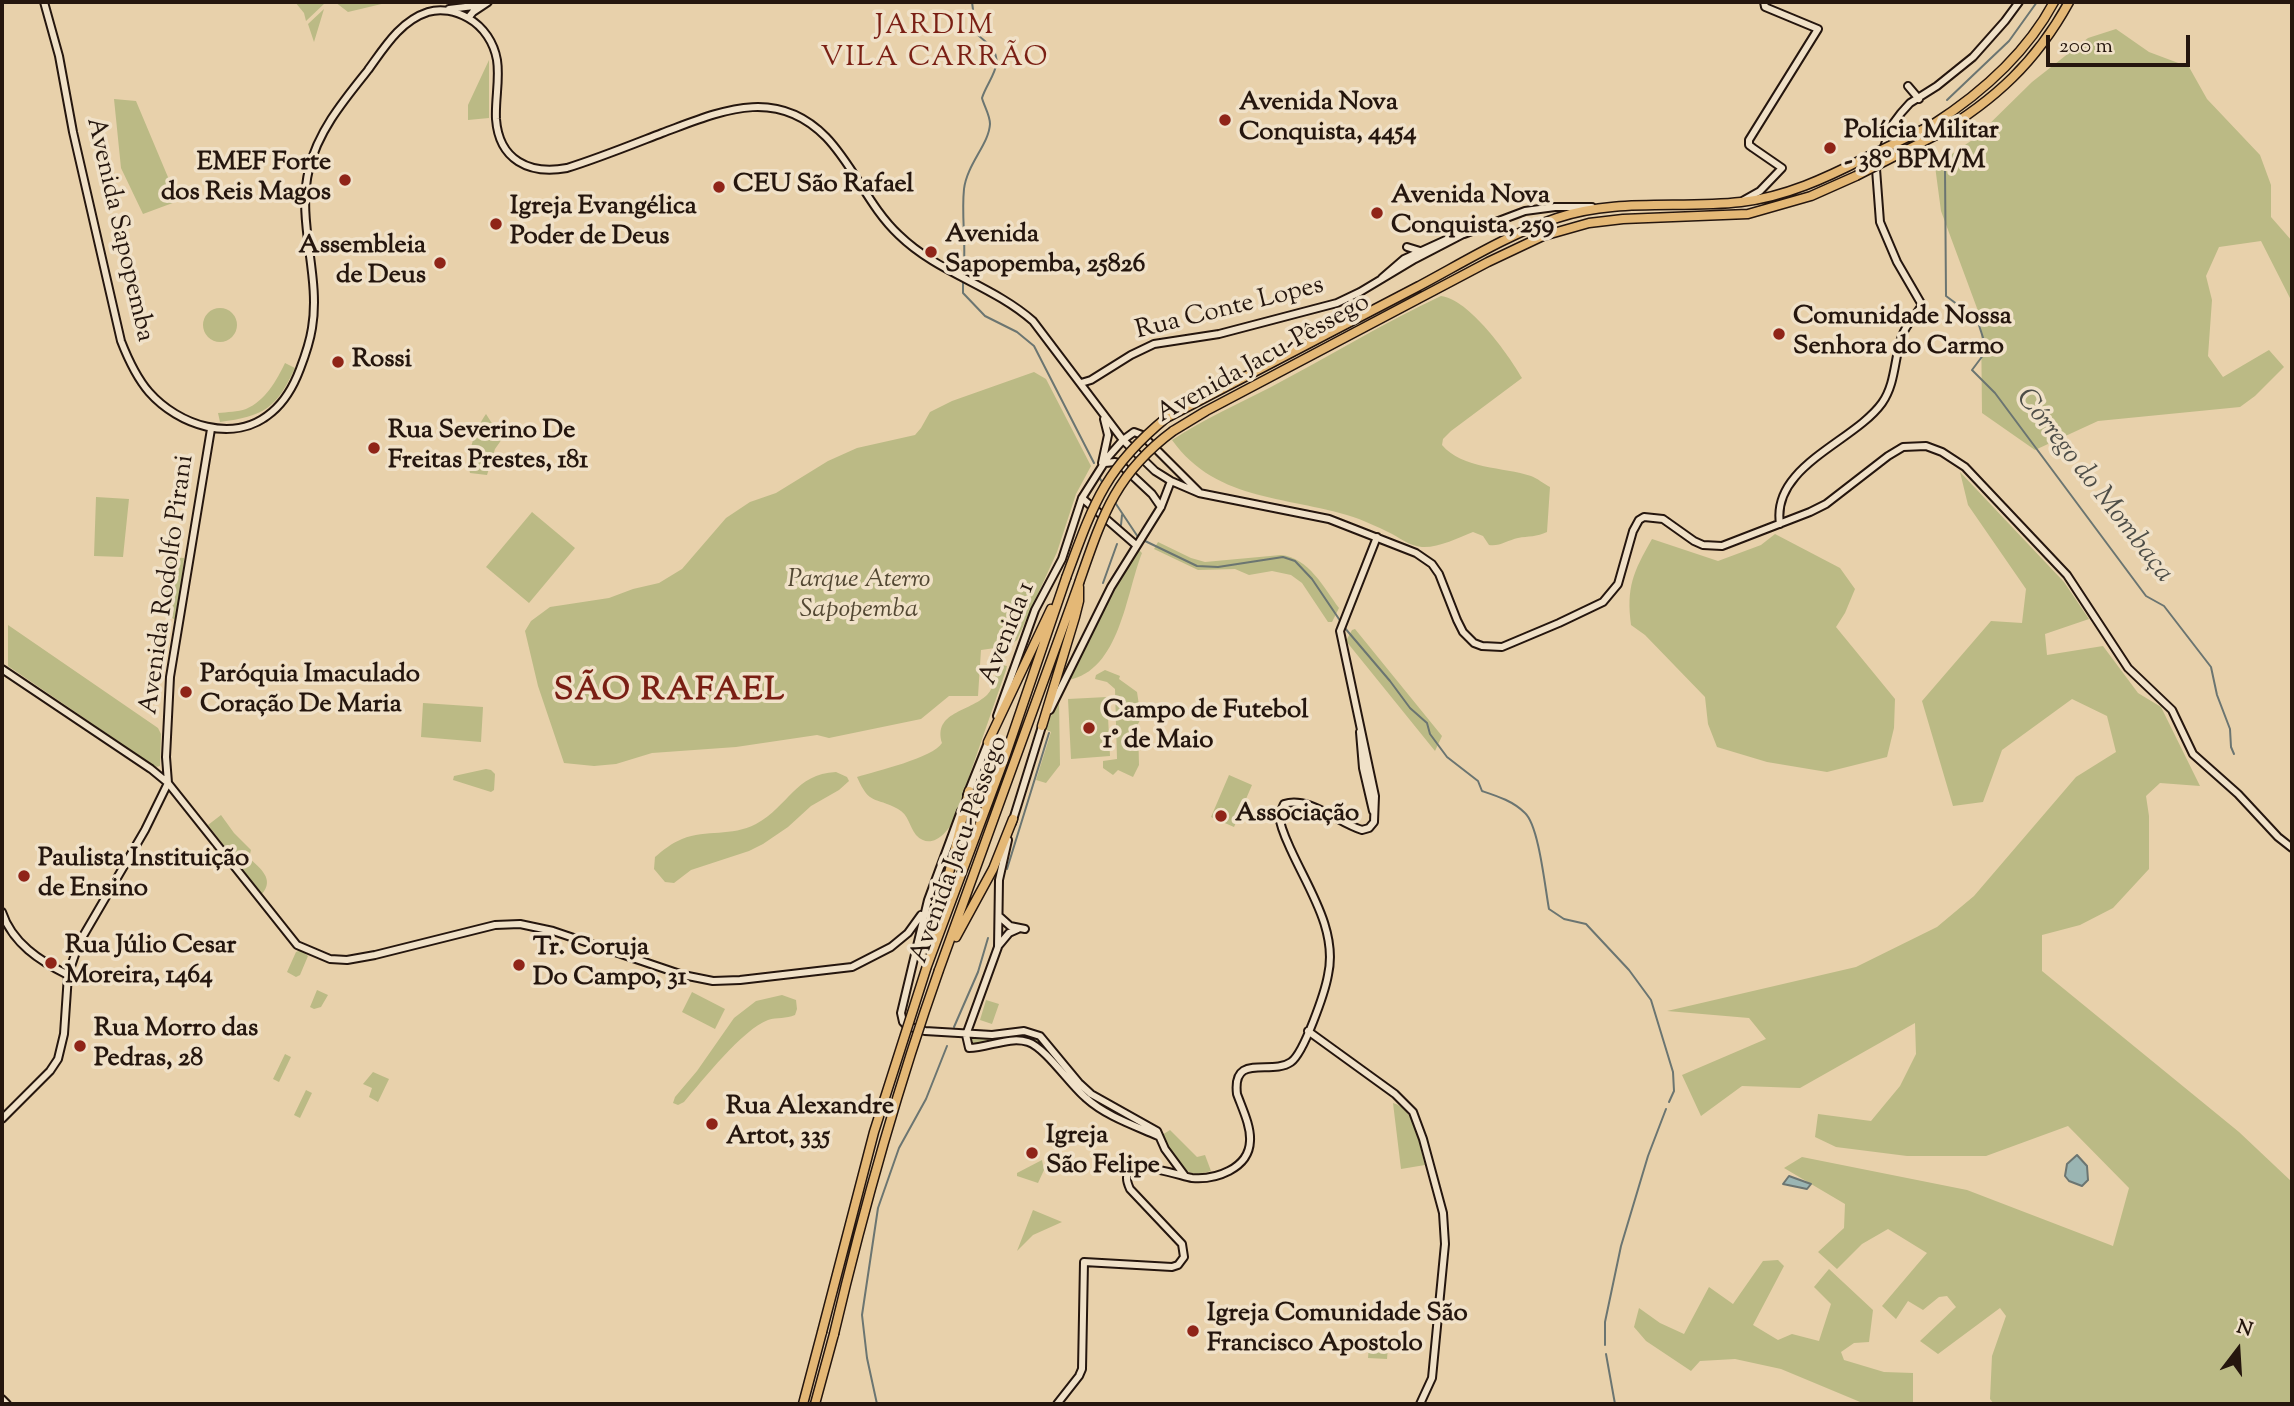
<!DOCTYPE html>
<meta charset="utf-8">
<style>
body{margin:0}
#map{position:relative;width:2294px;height:1406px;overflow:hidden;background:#e8d1ab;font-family:"Sorts Mill Goudy",serif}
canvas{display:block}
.frame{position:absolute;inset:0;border:4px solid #25160e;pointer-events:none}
.north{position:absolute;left:2203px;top:1315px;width:70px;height:70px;-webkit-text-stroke:5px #f0e1c8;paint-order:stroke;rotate:17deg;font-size:19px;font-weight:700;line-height:28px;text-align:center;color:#25160e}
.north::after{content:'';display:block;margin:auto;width:24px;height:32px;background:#25160e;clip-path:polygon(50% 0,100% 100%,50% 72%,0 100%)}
.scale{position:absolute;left:2046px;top:35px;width:144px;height:32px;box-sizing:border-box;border:4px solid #25160e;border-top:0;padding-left:9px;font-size:21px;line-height:24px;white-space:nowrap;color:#25160e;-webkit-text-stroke:5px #f0e1c8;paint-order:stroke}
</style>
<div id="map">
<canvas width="2294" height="1406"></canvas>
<div class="frame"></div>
<div class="north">N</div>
<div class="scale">200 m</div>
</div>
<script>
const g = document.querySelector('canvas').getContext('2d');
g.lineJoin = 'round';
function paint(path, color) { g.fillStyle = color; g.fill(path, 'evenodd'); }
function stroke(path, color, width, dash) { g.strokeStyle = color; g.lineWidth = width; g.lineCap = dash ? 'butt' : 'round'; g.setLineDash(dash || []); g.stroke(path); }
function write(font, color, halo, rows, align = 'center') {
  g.font = font + ' "Sorts Mill Goudy",serif'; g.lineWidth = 7; g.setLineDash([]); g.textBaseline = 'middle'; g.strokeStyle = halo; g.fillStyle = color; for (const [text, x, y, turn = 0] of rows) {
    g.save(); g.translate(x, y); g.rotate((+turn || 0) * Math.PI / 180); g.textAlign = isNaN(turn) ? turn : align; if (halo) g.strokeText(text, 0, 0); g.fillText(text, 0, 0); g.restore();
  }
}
const green = new Path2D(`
 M295 2H325V3L306 21 304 13Z
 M335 2H390L348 12Z
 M324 9 314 42 308 24Z
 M2116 29 2149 52 2189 67 2207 99 2260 155 2271 185V217L2292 241V302L2261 241 2219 247 2206 276 2212 300 2208 356 2223 377 2269 350 2284 367 2255 396 2240 407 2098 421 2035 450 1982 413 1981 319 1941 211 1935 166 1975 138 2032 82 2088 38Z
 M489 60V118L468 120V105Z
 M114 99 136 101 178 201 143 214 121 168Z
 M1441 296C1469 299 1509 355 1522 378L1451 431 1443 439 1442 445C1462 469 1504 467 1531 476 1537 478 1544 484 1550 487L1547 532C1537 537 1528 536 1518 538 1508 540 1499 547 1489 545L1483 536 1473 532C1458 538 1438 548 1422 547 1409 546 1399 537 1388 532 1379 527 1368 523 1359 519 1291 495 1218 504 1172 440 1204 419 1238 404 1271 387 1328 357 1383 323 1441 296Z
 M203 325a17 17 0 1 1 34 0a17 17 0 1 1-34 0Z
 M285 363 295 368C276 409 264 416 220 422L218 413C227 412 238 412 246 409 265 401 277 380 285 363Z
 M1034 372 1046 379 1091 466 1076 494 1057 552 1017 640 1009 646 981 650 978 696H949L921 719 829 738 817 735 736 747 652 753 616 764 594 766 564 763 538 686 525 631 531 621 550 607 609 598 633 589 659 583 682 569 726 518 750 502 776 493 828 461 857 448 915 435 921 428 930 412 952 401Z
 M486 414 502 439 495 449 487 475 470 473C466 454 475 430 486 414Z
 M1960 472 2064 582 2089 619 2045 634 2047 655 2103 646 2138 693 2161 707 2200 786 2160 783 2146 796 2149 816V869L2113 908 2080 925 2042 935V971L2239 1132 2292 1182V1404H1994L1990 1399 1992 1356 2006 1316 2000 1308 1938 1354 1920 1341 1956 1307 1947 1296 1939 1297 1923 1310 1908 1301 1896 1319 1882 1306 1927 1253 1888 1229 1862 1244 1837 1269 1818 1252 1844 1228 1845 1204 1784 1168 1802 1157 1967 1190 2113 1246 2129 1188 2068 1126 1986 1156H1907L1836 1147 1815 1137 1818 1114 1871 1121 1900 1086 1916 1054 1915 1023 1800 1088 1742 1086 1701 1116 1682 1075 1766 1039 1749 1018 1667 1011 1856 967 1937 927 1974 896 2076 777 2116 752 2107 716 2072 699 2002 750 1983 802 1953 806 1922 701 1991 621 2022 623 2026 589 1968 505Z
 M96 497 129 499 123 557 94 556Z
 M532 512 575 548 529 603 486 567Z
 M1775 534 1840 568 1855 589 1845 613 1836 627 1895 699 1894 728 1887 757 1827 772 1767 762 1717 747 1708 724 1705 697 1645 635 1631 625C1626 588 1633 572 1652 539L1718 561 1761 545Z
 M1158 542 1191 558 1205 562 1281 555C1309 558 1324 588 1339 608L1332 622H1328L1302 583 1291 575 1272 571 1249 575 1235 569 1198 570 1154 549Z
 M1139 550 1142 553C1126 593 1120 671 1068 680L1135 552Z
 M170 557 184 558 177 621 161 611Z
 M8 625 158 728 161 734 160 766 156 767 8 666Z
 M1355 629 1442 736 1435 751 1346 641 1352 630Z
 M1001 665 1007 666 1006 670 954 820C947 833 931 851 916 835 909 826 909 815 898 809 874 796 870 806 857 777 876 771 933 758 942 743 933 712 969 712 987 695 996 686 993 673 1001 665Z
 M1105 670 1120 676 1119 679 1137 692 1141 718 1138 724 1139 765 1133 777 1118 770 1113 775 1103 768V761L1117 759 1115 689 1107 682 1095 679 1096 675Z
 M1107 697 1110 756 1071 759 1068 699Z
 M1059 699 1060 765 1046 783 1036 780 1051 732 1045 729Z
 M423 703 483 707 481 742 421 737Z
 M486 769 491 770 495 774 494 790 491 792 453 780 454 776Z
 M836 772 847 777 849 781 839 790 811 806 788 827 763 844 749 851 691 870 674 883 665 882 654 869 655 857C663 850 672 843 682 839 707 829 731 837 756 824 789 806 795 774 836 772Z
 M1229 775 1252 785 1234 827 1211 817Z
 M221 815 234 833 251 850 249 858C260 868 275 879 262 894L208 825Z
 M301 950 308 956 300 975 296 977 287 972 296 952Z
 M317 990 328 995 321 1007 314 1009 310 1007Z
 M692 992 725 1009 715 1029 682 1012Z
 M782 995 796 1000 797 1009 795 1015C786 1019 777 1017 768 1020 743 1029 702 1081 684 1102L678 1105 673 1103 675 1097 697 1071 734 1018 756 1001Z
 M986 1000 999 1004 992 1024 980 1020Z
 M1017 1033C1039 1036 1048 1048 1062 1065L1061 1067 1032 1041 973 1045 969 1041 972 1037H996Z
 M285 1054 291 1057 279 1082 273 1079Z
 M373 1072 389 1079 378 1102 369 1097 372 1088 363 1084Z
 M306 1090 312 1093 300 1118 294 1115Z
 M1393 1103C1416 1110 1419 1144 1425 1165L1401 1169Z
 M1170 1130 1197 1157 1205 1155 1211 1171C1179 1181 1176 1158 1162 1135Z
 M1042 1160 1044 1170 1038 1183 1017 1176V1173Z
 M1033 1210 1062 1222 1033 1235 1017 1251Z
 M1778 1260 1784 1266 1753 1325 1778 1340 1792 1334 1819 1341 1831 1304 1814 1287 1829 1269 1873 1310 1869 1342 1854 1343 1841 1352 1844 1360 1884 1372 1913 1373V1404H1865L1781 1369 1735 1359 1700 1361 1691 1371 1646 1341 1634 1327 1639 1308 1660 1323 1684 1334 1709 1287 1733 1304 1763 1261Z
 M1369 1346 1388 1347 1387 1359 1368 1358Z`);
const water = new Path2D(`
 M2077 1155 2087 1166 2088 1180 2082 1186 2069 1181 2065 1176 2067 1164Z
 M1789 1176 1811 1184 1807 1189 1783 1184Z`);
const stream = new Path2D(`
 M1947 100 2009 41 2037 2
 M1945 170 1946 296 1977 319 1987 350 1972 370 1995 393 2146 596 2164 606 2211 667 2217 695 2230 729 2231 747 2234 754
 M963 276C967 247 961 218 964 189 967 164 989 144 990 124 990 115 984 106 982 98 988 79 1007 63 989 45 985 40 980 38 976 33L972 2
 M963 281V293L985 316 1017 332 1034 346 1094 463
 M1099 477 1104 485
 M1114 501 1138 537
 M1121 525 1122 515
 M1143 540 1197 566 1218 567 1283 557 1295 561 1312 579 1341 622
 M1103 583 1117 544
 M1344 627 1390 681 1410 708 1427 723 1430 734 1447 757 1478 781 1482 791C1497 796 1513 801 1525 813 1539 826 1545 888 1549 909L1564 919 1586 924 1629 970 1651 1000 1673 1072 1674 1091 1669 1102
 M1007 869 1049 733
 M954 1027 978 972 988 938
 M1605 1345V1322L1621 1246 1648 1156 1666 1109
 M1606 1354 1615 1404
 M877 1404 867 1358 862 1315 878 1208 899 1148 926 1099 947 1046`);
const secondary = new Path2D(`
 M44 2 59 56 73 132 121 341C128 359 136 377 149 392 178 425 234 445 272 412 285 401 294 385 300 369 305 356 310 341 312 328 321 275 296 222 309 169 318 131 344 100 368 70 384 48 400 21 428 12 441 8 456 11 468 18 484 27 494 43 497 60 500 79 495 99 496 119 499 160 529 175 567 168 599 158 631 145 662 133 719 112 775 85 826 137 854 166 869 207 899 235 938 273 992 285 1033 321L1123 440 1155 471 1171 481 1199 493 1329 519 1416 553 1432 564 1439 574 1457 620 1463 632 1474 643 1482 646 1502 647 1559 623 1603 602 1618 584 1633 531 1639 520 1644 517 1663 519 1694 541 1703 545 1722 546 1810 512 1826 504 1888 456 1903 447 1926 446 1942 452 1965 467 2067 575 2128 668 2172 710 2193 754 2238 794 2278 837 2292 848
 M449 9 482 5
 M468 18 473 12 488 2
 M1908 86 1919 99
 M1744 200 1760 191 1782 168 1753 148 1749 145V140L1818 29 1765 7 1764 2
 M1464 234 1525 211 1555 207H1592
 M1407 247 1420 251
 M1382 278 1404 259 1450 238
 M1081 383 1091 380 1131 355 1154 344 1219 334 1337 303 1360 292 1415 259 1465 233
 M1102 463 1108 435 1104 419
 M1105 463 1115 462 1120 464 1152 494 1161 507
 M1082 498 1136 545
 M1780 524C1771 466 1854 442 1882 403 1896 383 1894 358 1902 336 1906 324 1916 316 1922 305L1897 262 1880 222 1876 169 1892 125 1901 113 1910 103 1937 86 1973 57 2005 21 2019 2
 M2 669 151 769 168 783 297 945 330 959 347 960 375 955 495 925 520 924 553 931 683 975 713 981 740 980 852 967 891 947 908 933 921 915
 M1050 710 1111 587 1161 507 1171 481
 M997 716 1035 610 1062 559 1082 498 1108 457 1123 440 1134 432 1142 435 1199 492
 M1360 732 1363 768 1373 811
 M967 795 989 740
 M961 811 928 900 901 1013 903 1022 907 1026 925 1031 992 1035 1024 1031 1040 1036 1079 1083 1091 1094 1157 1131 1165 1149 1185 1176
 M1012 823 1043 723
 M1008 840 999 880 998 947 966 1035 969 1048C988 1048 1009 1036 1028 1042 1046 1048 1070 1085 1086 1098 1106 1116 1133 1125 1158 1136
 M2 912C12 943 40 961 68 975
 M1000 917 1010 926 1025 929
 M999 945 1009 933 1018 929
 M1308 1031 1395 1094 1413 1112 1423 1139 1443 1213 1445 1244 1432 1378 1420 1404
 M2 1119 50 1071 58 1059 64 1034 68 975 79 943 145 830 168 783 166 757 170 677 211 429
 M2 1399 7 1404
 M1057 1404 1079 1376 1082 1369 1084 1262 1172 1267 1178 1265 1184 1257 1182 1244 1130 1189C1112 1150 1179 1176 1192 1178 1215 1180 1249 1169 1250 1141 1251 1126 1242 1108 1237 1094 1232 1052 1271 1076 1291 1062 1304 1053 1325 992 1328 975 1338 931 1308 888 1291 850 1286 839 1280 827 1279 815L1284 804C1310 796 1338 823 1362 830L1369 828 1374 822 1375 796 1340 631 1377 537`);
const highway = new Path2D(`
 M1932 125C1982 93 2026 54 2054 2
 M1936 135C1995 100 2036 62 2069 2
 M1166 418C1251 374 1335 330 1419 286 1464 262 1509 234 1557 218 1616 198 1680 209 1741 202 1785 197 1826 178 1865 158
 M1173 431 1206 411 1488 262 1543 236 1589 223 1623 219 1748 214 1811 196 1856 176
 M1042 726 1075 617 1079 601V587
 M988 742 1051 609
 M934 935 969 791
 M956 937 993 869 1013 819
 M927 966 1006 754 1066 578
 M939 970 1079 583
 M803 1404 822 1332
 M815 1404 834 1334`);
const highwayBridge = new Path2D(`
 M1865 158 1932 125
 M1856 176 1936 135
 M1066 578C1093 505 1104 469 1166 418
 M1079 583C1102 517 1115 474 1173 431
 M822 1332 874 1132 927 966
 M834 1334C863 1211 897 1089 939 970`);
const markers = [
 [1225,120,7,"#8f2418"],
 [1830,148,7,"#8f2418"],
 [345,180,7,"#8f2418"],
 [719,187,7,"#8f2418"],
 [1377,213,7,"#8f2418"],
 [496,224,7,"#8f2418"],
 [931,252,7,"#8f2418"],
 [440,263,7,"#8f2418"],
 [1779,334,7,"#8f2418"],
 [338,362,7,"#8f2418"],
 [374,448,7,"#8f2418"],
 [186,692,7,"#8f2418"],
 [1089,728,7,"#8f2418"],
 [1221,816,7,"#8f2418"],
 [24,876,7,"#8f2418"],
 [51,963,7,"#8f2418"],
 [519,965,7,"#8f2418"],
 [80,1046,7,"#8f2418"],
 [712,1124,7,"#8f2418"],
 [1032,1153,7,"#8f2418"],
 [1193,1331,7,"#8f2418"]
];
const poiNames = [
 ["Avenida Nova",1239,105],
 ["Conquista, 4454",1239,135],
 ["Polícia Militar",1844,133],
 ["- 38º BPM/M",1844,163],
 ["EMEF Forte",331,165,"right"],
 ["dos Reis Magos",331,195,"right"],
 ["CEU São Rafael",733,187],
 ["Avenida Nova",1391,198],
 ["Conquista, 259",1391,228],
 ["Igreja Evangélica",510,209],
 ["Poder de Deus",510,239],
 ["Avenida",945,237],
 ["Sapopemba, 25826",945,267],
 ["Assembleia",426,248,"right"],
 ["de Deus",426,278,"right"],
 ["Comunidade Nossa",1793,319],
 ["Senhora do Carmo",1793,349],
 ["Rossi",352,362],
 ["Rua Severino De",388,433],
 ["Freitas Prestes, 181",388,463],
 ["Paróquia Imaculado",200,677],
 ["Coração De Maria",200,707],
 ["Campo de Futebol",1103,713],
 ["1° de Maio",1103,743],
 ["Associação",1235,816],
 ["Paulista Instituição",38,861],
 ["de Ensino",38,891],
 ["Rua Júlio Cesar",65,948],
 ["Moreira, 1464",65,978],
 ["Tr. Coruja",533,950],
 ["Do Campo, 31",533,980],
 ["Rua Morro das",94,1031],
 ["Pedras, 28",94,1061],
 ["Rua Alexandre",726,1109],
 ["Artot, 335",726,1139],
 ["Igreja",1046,1138],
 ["São Felipe",1046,1168],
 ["Igreja Comunidade São",1207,1316],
 ["Francisco Apostolo",1207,1346]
];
const streetNames = [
 ["Avenida Sapopemba",118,230,77],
 ["Rua Conte Lopes",1230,310,-14],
 ["Avenida Jacu-Pêssego",1264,360,-29],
 ["Avenida Rodolfo Pirani",169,585,-82],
 ["Avenida 1",1009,634,-68],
 ["Avenida Jacu-Pêssego",961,850,-70]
];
const parkNames = [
 ["Parque Aterro",859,582],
 ["Sapopemba",859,612]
];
const neighbourhoodNames = [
 ["JARDIM",935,28],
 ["VILA CARRÃO",935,60]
];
const waterNames = [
 ["Córrego do Mombaça",2093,487,52]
];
const districtNames = [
 ["SÃO RAFAEL",670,693]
];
paint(green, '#bbba85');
paint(water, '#9ab5b3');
stroke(water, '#6b7571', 2);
stroke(stream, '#6b7571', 2);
stroke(secondary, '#25160e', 10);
stroke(highway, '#25160e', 11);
stroke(secondary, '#f0e1c8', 6);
stroke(highway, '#e4b876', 8);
stroke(highwayBridge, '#25160e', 11, []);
stroke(highwayBridge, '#e4b876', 8);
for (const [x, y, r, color] of markers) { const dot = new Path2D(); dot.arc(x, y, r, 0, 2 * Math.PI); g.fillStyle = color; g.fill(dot); stroke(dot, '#f0e1c8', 2.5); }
write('bold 26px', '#25160e', '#f0e1c8', poiNames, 'left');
write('26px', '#25160e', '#f0e1c8', streetNames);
write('italic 26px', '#524732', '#f0e1c8', parkNames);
g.letterSpacing = '2px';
write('28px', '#7a1f14', '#f0e1c8', neighbourhoodNames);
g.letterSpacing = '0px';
write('italic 28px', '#4e4e48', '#f0e1c8', waterNames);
g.letterSpacing = '2px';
write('bold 33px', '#7a1f14', '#f0e1c8', districtNames);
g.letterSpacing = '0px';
</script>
